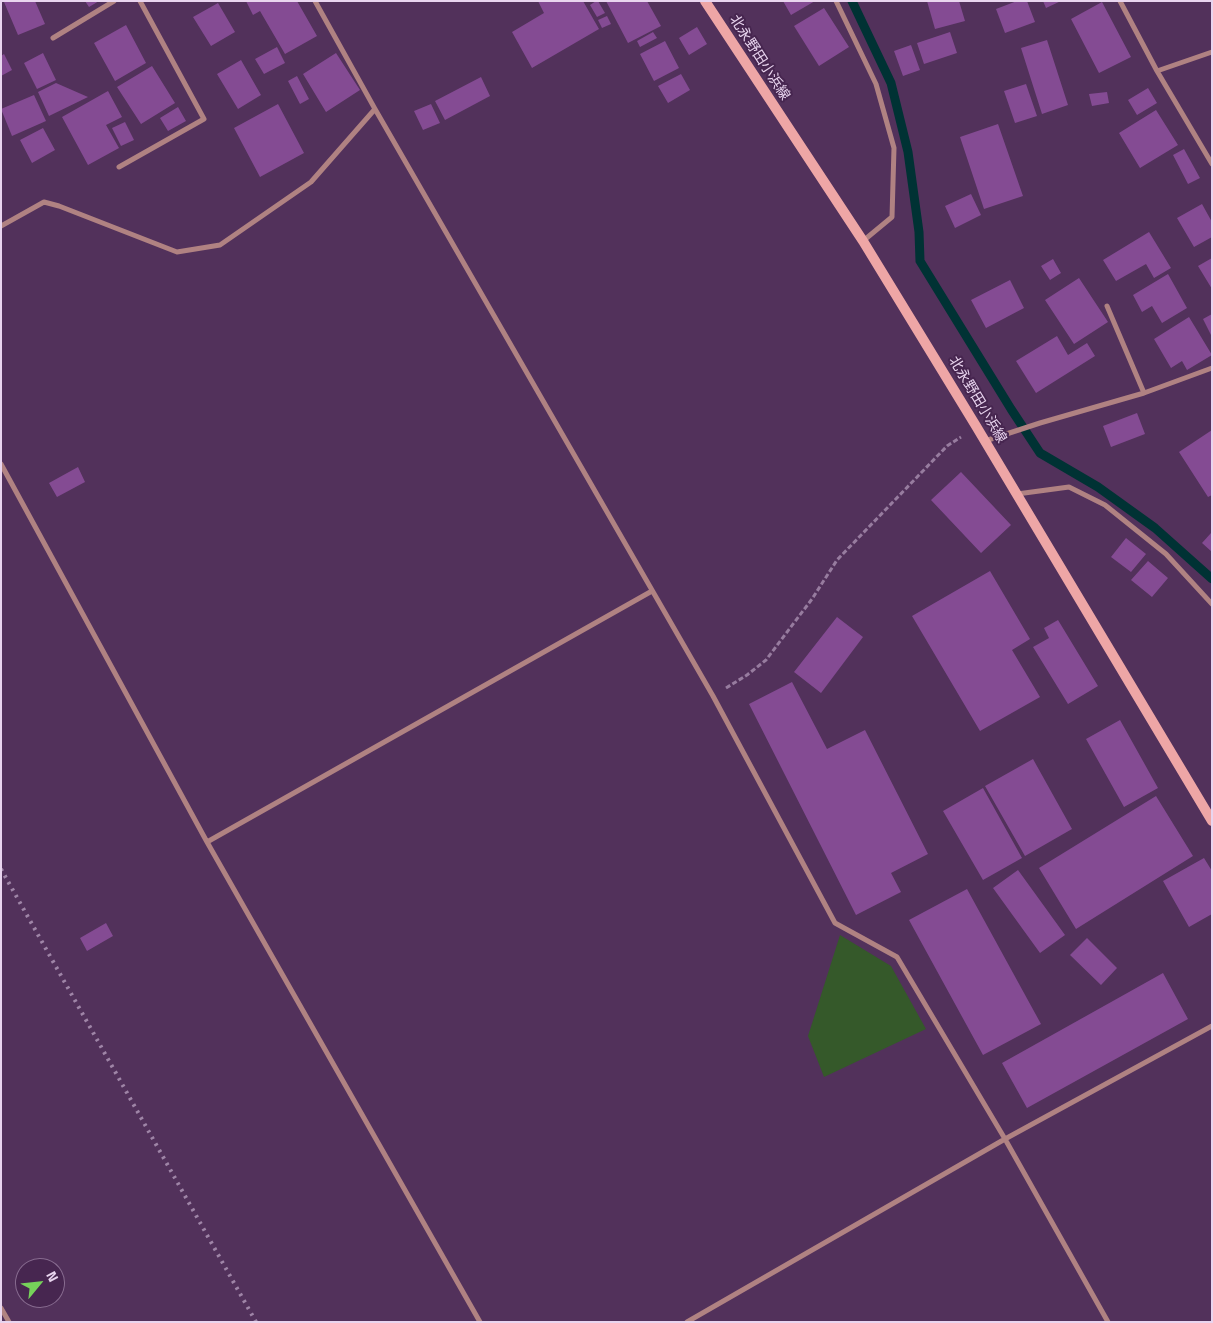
<!DOCTYPE html>
<meta charset="utf-8">
<style>
body{margin:0}
#map{position:relative;width:1213px;height:1323px;overflow:hidden;background:#52315b;font-family:"Titillium Web",sans-serif}
canvas{display:block}
.frame{position:absolute;inset:0;border:2px solid #e9d5ef;pointer-events:none}
.north{position:absolute;left:15px;top:1258px;width:50px;height:50px;box-sizing:border-box;background:#472650;border:1px solid #886c90;border-radius:50%;rotate:62deg;font-size:14px;font-weight:700;line-height:20px;text-align:center;color:#e9d5ef}
.north::after{content:'';display:block;margin:auto;width:18px;height:22px;background:#76d25a;clip-path:polygon(50% 0,100% 100%,50% 72%,0 100%)}
</style>
<div id="map">
<canvas width="1213" height="1323"></canvas>
<div class="frame"></div>
<div class="north">N</div>
</div>
<script>
const g = document.querySelector('canvas').getContext('2d');
g.lineJoin = 'round';
function paint(path, color) { g.fillStyle = color; g.fill(path, 'evenodd'); }
function stroke(path, color, width, dash) { g.strokeStyle = color; g.lineWidth = width; g.lineCap = dash ? 'butt' : 'round'; g.setLineDash(dash || []); g.stroke(path); }
function write(font, color, halo, rows, align = 'center') {
  g.font = font + ' "Titillium Web","Noto Sans JP",sans-serif'; g.lineWidth = 4; g.setLineDash([]); g.textBaseline = 'middle'; g.strokeStyle = halo; g.fillStyle = color; for (const [text, x, y, turn = 0] of rows) {
    g.save(); g.translate(x, y); g.rotate((+turn || 0) * Math.PI / 180); g.textAlign = isNaN(turn) ? turn : align; if (halo) g.strokeText(text, 0, 0); g.fillText(text, 0, 0); g.restore();
  }
}
const green = new Path2D(`
 M840 935 891 966 926 1029 824 1077 808 1036Z`);
const stream = new Path2D(`
 M852 1 891 83 908 152 919 232 920 261 1011 409 1040 453 1098 487 1155 528 1212 579`);
const building = new Path2D(`
 M35 1 45 24 18 35 4 2Z
 M85 1H99L89 7Z
 M246 1H297L317 36 285 54 260 11 253 15Z
 M538 1H583L599 29 532 68 512 32 544 13Z
 M596 1H598L605 13 597 17 590 5Z
 M606 1H647L661 26 628 43Z
 M783 1H815L791 15Z
 M927 1H959L965 21 935 29Z
 M1017 1H1027L1035 22 1005 33 996 9Z
 M1043 1H1061L1046 8Z
 M1102 2 1131 57 1099 73 1071 19Z
 M218 3 235 32 211 46 193 17Z
 M824 8 849 47 819 66 794 26Z
 M607 16 611 24 602 28 598 20Z
 M126 25 146 63 115 81 94 43Z
 M697 27 707 44 689 55 679 38Z
 M653 32 657 38 640 47 637 41Z
 M950 32 957 53 924 64 917 43Z
 M1047 40 1068 105 1042 114 1021 48Z
 M665 41 679 68 654 81 640 54Z
 M911 45 920 70 903 76 894 51Z
 M277 47 285 63 264 74 255 59Z
 M43 53 56 80 37 89 24 63Z
 M336 53 360 90 326 112 303 74Z
 M4 54 12 70 1 76V56Z
 M241 60 261 95 238 109 217 74Z
 M152 66 175 103 141 124 117 87Z
 M681 74 690 90 668 103 658 86Z
 M297 76 309 99 300 104 288 81Z
 M481 77 490 96 445 120 435 101Z
 M56 83 88 97 49 116 38 92Z
 M1026 84 1037 116 1015 123 1004 91Z
 M1148 88 1157 103 1137 115 1128 100Z
 M108 91 122 117 106 125 119 148 88 165 62 117Z
 M1107 92 1109 103 1092 106 1089 94Z
 M34 95 46 121 12 136 1 109Z
 M278 104 304 153 260 177 234 128Z
 M431 104 440 123 423 130 414 111Z
 M178 107 186 121 168 131 160 118Z
 M1156 110 1178 145 1140 168 1119 133Z
 M125 122 134 140 121 146 112 128Z
 M998 124 1023 196 984 209 960 137Z
 M43 128 55 150 32 163 20 140Z
 M1184 149 1200 178 1188 184 1173 155Z
 M971 194 981 215 955 228 945 206Z
 M1202 204 1212 222V237L1194 247 1177 218Z
 M1149 232 1171 268 1154 278 1146 264 1116 281 1103 260Z
 M1212 258V289L1198 266Z
 M1053 259 1061 273 1050 280 1041 266Z
 M1168 274 1187 308 1162 323 1152 306 1142 312 1133 295Z
 M1079 278 1108 322 1074 344 1045 300Z
 M1010 280 1024 308 986 328 971 300Z
 M1212 314V337L1203 319Z
 M1189 317 1212 355 1187 370 1182 361 1171 368 1154 339Z
 M1057 336 1068 355 1087 343 1095 356 1036 393 1016 361Z
 M1137 413 1145 434 1111 447 1103 426Z
 M1212 430V495L1208 497 1179 452Z
 M78 467 85 482 57 497 49 483Z
 M961 472 1011 525 981 553 931 500Z
 M1211 533 1212 534V552L1202 543Z
 M1126 538 1146 554 1131 572 1111 557Z
 M1148 561 1168 578 1152 597 1131 580Z
 M990 571 1030 639 1012 650 1040 697 980 731 912 616Z
 M837 617 863 637 821 693 794 672Z
 M1058 620 1098 686 1068 704 1033 647 1049 638 1044 628Z
 M792 682 827 749 865 730 928 854 891 873 901 892 856 915 749 704Z
 M1120 720 1158 788 1124 807 1086 739Z
 M1033 759 1072 829 1025 856 985 786Z
 M983 788 1022 858 983 880 943 811Z
 M1156 796 1193 856 1076 929 1039 868Z
 M1204 858 1212 871V914L1189 927 1163 881Z
 M1018 870 1065 935 1040 953 993 888Z
 M967 889 1041 1024 983 1055 909 920Z
 M106 923 113 936 87 951 80 938Z
 M1087 938 1117 968 1101 985 1070 955Z
 M1163 973 1188 1019 1027 1108 1002 1063Z`);
const path = new Path2D(`
 M726 688 747 675 766 660 812 599 837 560 947 446 961 437`);
const minor = new Path2D(`
 M315 1 375 109 713 696 835 923 897 957 1005 1139 1108 1322
 M836 1 876 84 894 148 892 217 863 241
 M1120 1 1157 71 1212 164
 M53 38 114 1
 M1157 71 1212 52
 M119 167 204 119 140 1
 M1 226 44 202 59 206 177 252 220 245 311 182 375 109
 M1107 306 1144 393
 M985 441 1040 423 1144 393 1212 368
 M1 464 207 842 480 1322
 M1017 494 1069 487 1105 505 1166 554 1212 604
 M207 842 652 591
 M1 1308 9 1322
 M687 1322 1005 1139 1212 1026`);
const secondary = new Path2D(`
 M705 1 863 241 976 426 1212 821`);
const rail = new Path2D(`
 M1 869 256 1322`);
const streetNames = [
 ["北永野田小浜線",759,58,57],
 ["北永野田小浜線",977,400,59]
];
paint(green, '#35592a');
stroke(stream, '#003234', 9);
paint(building, '#844b93');
stroke(path, '#977c9f', 3, [5, 2.5]);
stroke(minor, '#b08282', 5);
stroke(secondary, '#eea6a6', 10);
stroke(rail, '#9f85a7', 4, [2.5, 5]);
write('14px', '#e9d5ef', '#472650', streetNames);
</script>
